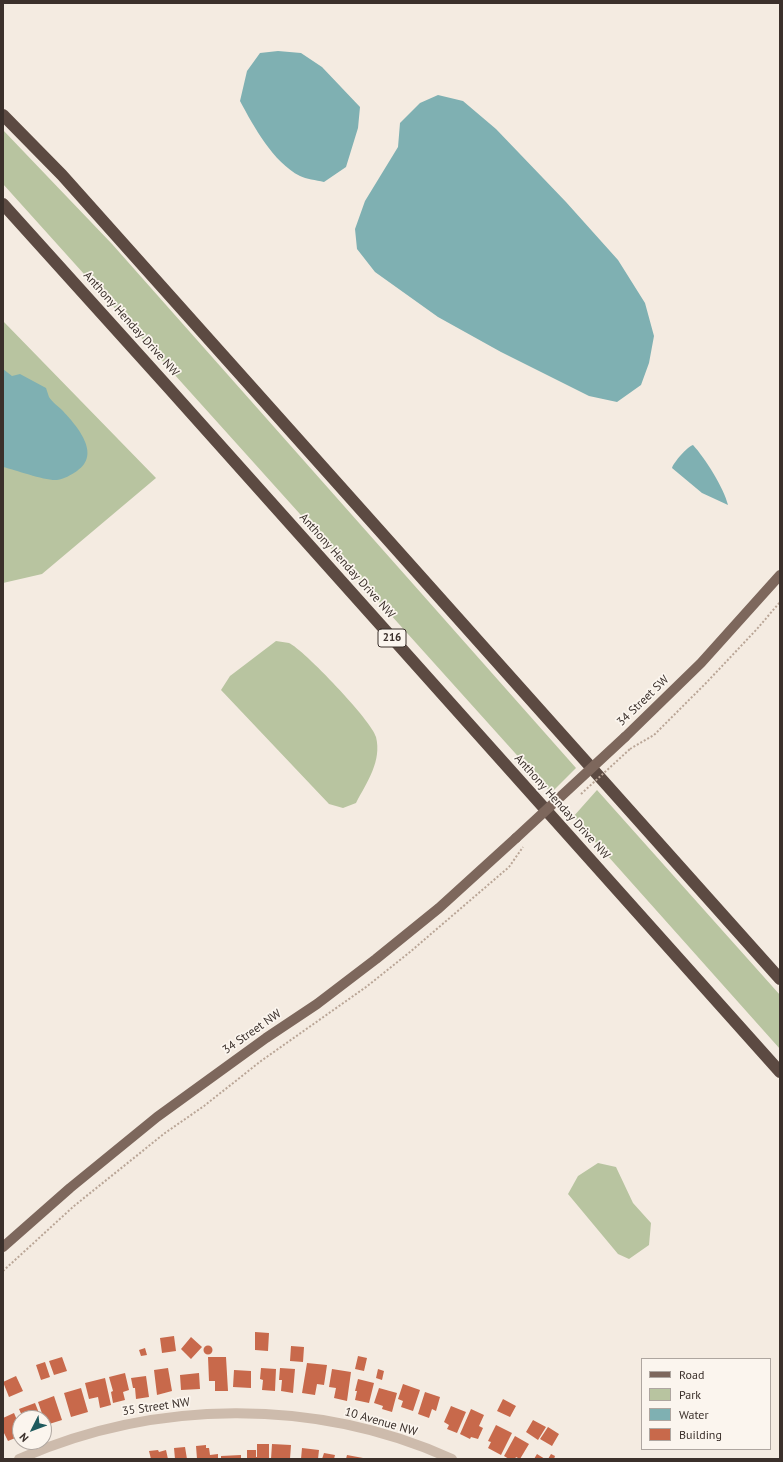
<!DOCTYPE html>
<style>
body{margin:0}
#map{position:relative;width:783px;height:1462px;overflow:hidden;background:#f4ebe1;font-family:"PT Sans",sans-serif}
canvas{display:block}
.frame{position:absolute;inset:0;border:4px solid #3b302b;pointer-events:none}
.legend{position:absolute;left:641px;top:1358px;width:130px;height:92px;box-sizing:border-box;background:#fbf5ee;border:1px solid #aea6a0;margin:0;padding:5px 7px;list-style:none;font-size:12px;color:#3b302b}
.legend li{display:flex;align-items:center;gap:8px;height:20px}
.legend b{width:20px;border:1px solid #aea6a0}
.north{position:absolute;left:12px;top:1410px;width:40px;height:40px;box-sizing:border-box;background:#fbf5ee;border:1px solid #aea6a0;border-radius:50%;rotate:228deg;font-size:11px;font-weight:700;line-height:16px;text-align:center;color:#3b302b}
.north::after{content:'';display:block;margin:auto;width:14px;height:18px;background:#1f5a5e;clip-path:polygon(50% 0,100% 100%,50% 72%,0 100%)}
</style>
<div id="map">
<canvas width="783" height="1462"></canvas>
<div class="frame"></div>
<ul class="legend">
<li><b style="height:5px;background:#7d675c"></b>Road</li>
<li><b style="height:11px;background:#b8c4a0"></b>Park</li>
<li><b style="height:11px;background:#7fb0b2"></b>Water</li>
<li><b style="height:11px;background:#c8694b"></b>Building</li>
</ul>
<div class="north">N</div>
</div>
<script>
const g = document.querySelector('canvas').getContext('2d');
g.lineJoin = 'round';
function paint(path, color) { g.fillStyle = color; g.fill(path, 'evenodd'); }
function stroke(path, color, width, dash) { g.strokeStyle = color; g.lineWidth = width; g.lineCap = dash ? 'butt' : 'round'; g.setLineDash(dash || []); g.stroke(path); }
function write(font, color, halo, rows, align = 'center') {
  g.font = font + ' "PT Sans",sans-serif'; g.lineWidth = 3.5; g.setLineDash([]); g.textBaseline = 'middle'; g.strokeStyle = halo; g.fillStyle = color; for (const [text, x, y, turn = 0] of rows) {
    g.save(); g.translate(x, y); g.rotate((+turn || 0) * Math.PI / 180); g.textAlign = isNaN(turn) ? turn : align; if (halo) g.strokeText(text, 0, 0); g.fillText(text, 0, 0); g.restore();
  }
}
const green = new Path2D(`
 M3 130 112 244 576 768 551 793 3 184Z
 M3 321 156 478 42 574 3 583Z
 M276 641C280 642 285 642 289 643 303 649 373 722 376 737 382 761 367 782 356 803L343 808 329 804 221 690 230 676Z
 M597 790 780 995V1049L573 817Z
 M598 1163 616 1167 633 1203 651 1223 649 1245 629 1259 618 1254 568 1194 578 1176Z`);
const water = new Path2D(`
 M278 51 301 53 322 67 360 107 358 128 346 167 324 182C316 180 306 179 300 176 273 162 254 127 240 101L247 71 260 53Z
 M438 95 463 101 496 129 566 202 618 260 645 303 654 336 649 363 641 385 617 402 589 396 501 352 438 317 375 272 357 249 355 229 365 201 398 147 400 123 420 103Z
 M3 369 12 376 20 374 46 388C47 391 48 394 49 397 52 402 58 406 62 410 77 426 102 454 77 471 71 475 64 479 57 480 45 481 16 470 3 467Z
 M693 445C705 458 724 488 728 505L702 493 672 468C674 462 687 447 693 445Z`);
const building = new Path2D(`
 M255 1332 269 1333 268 1351 255 1350Z
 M174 1336 176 1351 162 1353 160 1338Z
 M191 1337 202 1347 191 1359 181 1349Z
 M203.5 1350a4.5 4.5 0 1 1 9 0a4.5 4.5 0 1 1-9 0Z
 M291 1346 304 1347 303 1362 290 1361Z
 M145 1348 147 1355 141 1356 139 1350Z
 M358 1356 367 1358 364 1371 355 1369Z
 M62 1357 67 1371 54 1375 49 1361Z
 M208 1357H226L228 1391H215V1381H209Z
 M45 1362 50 1377 41 1380 36 1365Z
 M307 1363 327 1365 324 1385 317 1384 315 1395 302 1393Z
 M168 1368 172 1391 157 1395 154 1370Z
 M261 1368 276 1369 275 1391 262 1390 263 1380 260 1379Z
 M280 1368 295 1369 293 1393 281 1391 282 1380H279Z
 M332 1369 351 1372 347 1401 334 1398 336 1388 329 1387Z
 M378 1369 384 1371 382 1380 376 1378Z
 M234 1370 251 1371V1388L233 1387Z
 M125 1373 129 1390 123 1392 125 1400 113 1403 111 1392 113 1391 109 1377Z
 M199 1373 200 1389 181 1390 180 1375Z
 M16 1376 23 1391 9 1397 3 1382Z
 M146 1376 149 1397 136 1399 135 1388H133L131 1378Z
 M105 1378 111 1405 100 1408 98 1397 89 1399 85 1383Z
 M358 1379 374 1383 369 1403 355 1400 357 1391H355Z
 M403 1384 420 1390 413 1411 401 1407 403 1401 398 1399Z
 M81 1388 88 1412 71 1417 64 1393Z
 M379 1388 397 1393 392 1412 382 1409 383 1406 374 1403Z
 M425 1392 440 1397 436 1411 432 1409 429 1418 418 1414Z
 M54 1396 62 1420 46 1425 38 1402Z
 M503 1399 516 1406 510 1417 497 1411Z
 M35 1403 41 1418H23L19 1409Z
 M451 1406 466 1412 457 1433 447 1429 449 1425 444 1422Z
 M471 1409 484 1415 479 1426 483 1428 478 1439 471 1437 470 1439 460 1434Z
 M14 1413 20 1427V1436L8 1441 3 1431V1418Z
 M533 1420 546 1427 538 1440 526 1432Z
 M496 1425 512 1433 501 1455 488 1448 491 1442 488 1441Z
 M548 1427 559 1434 552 1446 540 1439Z
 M515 1436 529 1444 520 1459 516 1457 515 1459H509L504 1456Z
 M257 1444H269V1458H267V1459H247V1450H256V1457H257Z
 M272 1444 291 1445 290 1459H271Z
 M206 1445V1448H209L210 1455 218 1454V1459H197L196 1446Z
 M185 1447 187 1459H175L174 1448Z
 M302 1448 319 1450 318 1459H301Z
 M158 1450 159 1452 166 1450 168 1459H151L149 1451Z
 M324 1453 335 1455 334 1459H322Z
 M537 1454 545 1459H534Z
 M551 1454 555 1456 554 1459H548Z
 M241 1455V1459H221V1456Z
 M347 1455 363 1458V1459H346Z`);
const path = new Path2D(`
 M630 749 654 735 707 682 757 629 780 602
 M3 1271 74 1206 165 1133 204 1106 261 1061 366 987 410 952 509 867 523 847`);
const minor = new Path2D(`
 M19 1459C155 1399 315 1397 452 1459`);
const major = new Path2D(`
 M625 737 701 663 780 575
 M3 1247 70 1188 157 1117 266 1038 317 1004 376 959 439 908 516 838`);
const highway = new Path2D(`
 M3 115 62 175 780 979
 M3 204 167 386 780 1072`);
const pathBridge = new Path2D(`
 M581 794 630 749`);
const majorBridge = new Path2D(`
 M516 838 625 737`);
const shields = [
 [392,638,28]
];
const shieldNames = [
 ["216",392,638]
];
const streetNames = [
 ["Anthony Henday Drive NW",131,324,48],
 ["Anthony Henday Drive NW",347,566,48],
 ["34 Street SW",643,701,-44],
 ["Anthony Henday Drive NW",562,807,48],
 ["34 Street NW",252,1032,-35],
 ["35 Street NW",156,1407,-8],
 ["10 Avenue NW",381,1422,16]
];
paint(green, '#b8c4a0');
paint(water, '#7fb0b2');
paint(building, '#c8694b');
stroke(path, '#b9a596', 2, [2, 2]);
stroke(minor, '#cdbbac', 10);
stroke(major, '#7d675c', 10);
stroke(highway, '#5c4a42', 12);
stroke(pathBridge, '#b9a596', 2, [2, 2]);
stroke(majorBridge, '#7d675c', 10);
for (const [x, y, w] of shields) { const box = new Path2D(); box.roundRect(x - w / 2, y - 9, w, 18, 3); g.fillStyle = '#fbf5ee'; g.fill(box); stroke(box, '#3b302b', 1); }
write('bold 11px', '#3b302b', null, shieldNames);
write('12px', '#3b302b', '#fbf5ee', streetNames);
</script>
